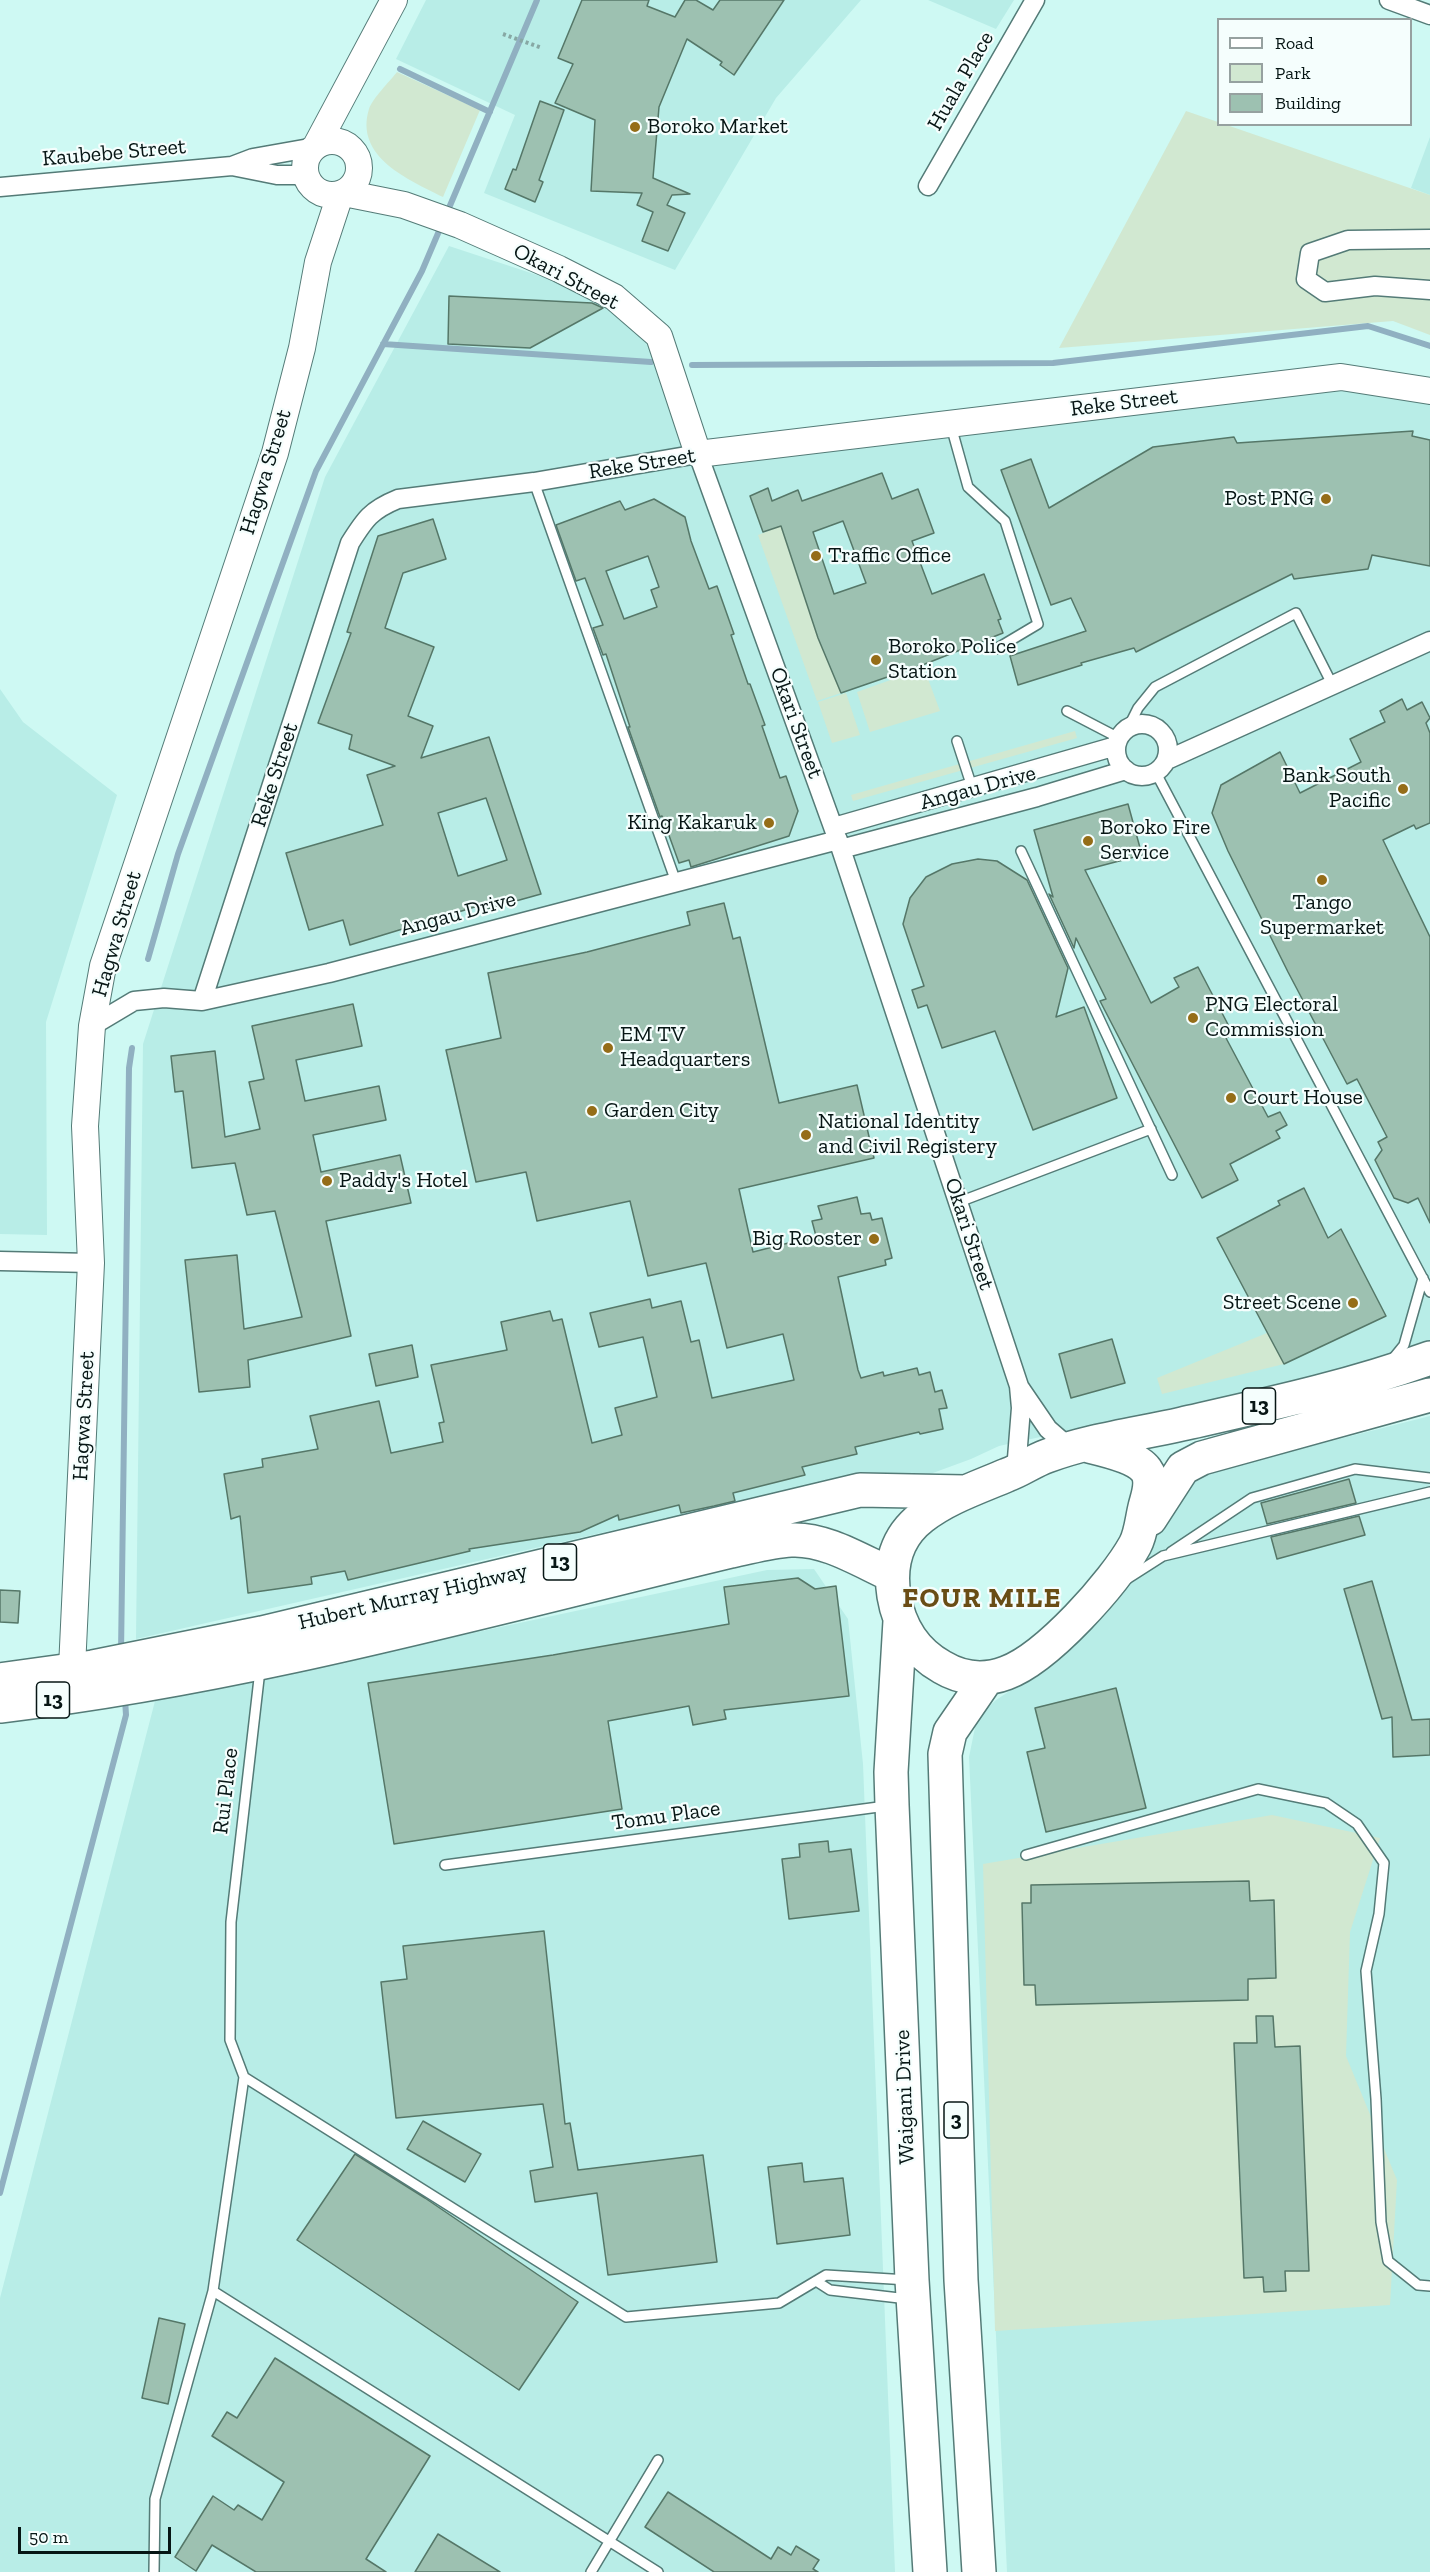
<!DOCTYPE html>
<style>
body{margin:0}
#map{position:relative;width:1430px;height:2572px;overflow:hidden;background:#cef9f3;font-family:"Zilla Slab",serif}
canvas{display:block}
.legend{position:absolute;left:1217px;top:18px;width:195px;height:108px;box-sizing:border-box;background:#f5fefd;border:2px solid #96a1a0;margin:0;padding:8px 10px;list-style:none;font-size:18px;color:#071615}
.legend li{display:flex;align-items:center;gap:12px;height:30px}
.legend b{width:30px;border:2px solid #96a1a0}
.scale{position:absolute;left:18px;top:2527px;width:153px;height:27px;box-sizing:border-box;border:3px solid #071615;border-top:0;padding-left:8px;font-size:18px;line-height:21px;white-space:nowrap;color:#071615;-webkit-text-stroke:4px #f5fefd;paint-order:stroke}
</style>
<div id="map">
<canvas width="1430" height="2572"></canvas>
<ul class="legend">
<li><b style="height:8px;background:#fff"></b>Road</li>
<li><b style="height:16px;background:#d1e8d1"></b>Park</li>
<li><b style="height:16px;background:#9dc1b1"></b>Building</li>
</ul>
<div class="scale">50 m</div>
</div>
<script>
const g = document.querySelector('canvas').getContext('2d');
g.lineJoin = 'round';
function paint(path, color) { g.fillStyle = color; g.fill(path, 'evenodd'); }
function stroke(path, color, width, dash) { g.strokeStyle = color; g.lineWidth = width; g.lineCap = dash ? 'butt' : 'round'; g.setLineDash(dash || []); g.stroke(path); }
function write(font, color, halo, rows, align = 'center') {
  g.font = font + ' "Zilla Slab",serif'; g.lineWidth = 4.5; g.setLineDash([]); g.textBaseline = 'middle'; g.strokeStyle = halo; g.fillStyle = color; for (const [text, x, y, turn = 0] of rows) {
    g.save(); g.translate(x, y); g.rotate((+turn || 0) * Math.PI / 180); g.textAlign = isNaN(turn) ? turn : align; if (halo) g.strokeText(text, 0, 0); g.fillText(text, 0, 0); g.restore();
  }
}
const built = new Path2D(`
 M426 0H861L776 98 675 270 484 193 515 115 396 59Z
 M928 0H1014L996 29Z
 M1430 137V195L1411 188Z
 M449 246 637 308 698 454 1341 377 1430 391V1349L1393 1360 999 1446 971 1459 922 1477 735 1507 623 1528 136 1639 143 1044 325 477Z
 M0 689 23 722 117 795 46 1022 47 1235 0 1234Z
 M1430 1416V2572H1007L969 1757 977 1718 996 1700 1061 1657 1149 1548 1189 1477Z
 M814 1569 848 1619 863 1764 895 2572H0V2298L155 1701 767 1570Z`);
const green = new Path2D(`
 M397 72 480 110 443 197C409 180 354 157 369 109 372 99 390 81 397 72Z
 M1186 111 1430 195V335L1393 321 1059 348Z
 M781 526 818 638 841 693 817 701 758 535Z
 M924 668 940 711 870 732 857 692Z
 M846 693 860 735 832 743 818 702Z
 M1075 731 1077 738 853 801 851 795Z
 M1267 1333 1284 1364 1162 1394 1157 1378Z
 M1272 1815 1380 1838 1350 1932 1346 2056 1397 2180 1390 2305 995 2331 983 1864Z`);
const stream = new Path2D(`
 M400 69 490 112
 M446 215 537 0
 M383 344 651 362
 M692 365 1053 363 1368 326 1430 346
 M148 959 178 854 316 471 422 271 442 224
 M121 1653 129 1068 132 1048
 M0 2193 126 1715 125 1699`);
const building = new Path2D(`
 M582 0H649L647 6 675 17 685 0H696L713 10 720 0H784L734 75 720 65 722 62 687 39 659 107 653 178 690 194 672 195 667 205 685 213 668 251 642 241 653 212 637 205 642 193 591 191 595 120 555 103 573 64 558 58Z
 M540 101 564 110 539 180 543 182 535 202 505 189 513 169 516 170Z
 M449 296 592 303 603 308 530 348 448 344Z
 M1413 431 1412 436 1430 440V566L1372 555 1368 569 1294 579 1292 574 1136 652 1134 648 1081 663 1082 665 1018 685 1010 656 1086 631 1071 598 1051 605 1001 470 1031 459 1049 508 1153 447 1234 437 1237 443Z
 M882 473 892 499 918 489 934 533 912 541 932 594 984 574 1001 619 998 620 1003 633 925 664 841 693 818 638 781 526 763 532 750 496 768 488 772 501 798 490 802 501ZM843 521 866 583 834 594 813 532Z
 M654 499 685 517 691 541 709 589 717 586 734 634 731 635 748 684H750L765 725 762 726 780 778 786 776 798 811 789 836 691 867 689 860 679 863 662 816 660 817 628 727H630L606 654 603 655 593 628 603 625 585 578 576 581 556 525 620 501 625 510ZM648 556 659 587 651 590 657 607 624 619 606 571Z
 M433 519 446 559 403 573 385 628 434 647 408 716 433 726 421 758 489 737 541 894 480 911 478 906 350 945 343 920 309 930 286 853 383 825 367 775 395 766 349 749 352 735 318 723 351 633 347 632 378 536ZM486 798 507 860 458 876 438 813Z
 M1402 699 1407 710 1422 702 1430 718 1426 723 1430 733V823L1416 829 1414 825 1383 840 1430 937V1223L1418 1198 1408 1203 1394 1198 1375 1160 1382 1150 1378 1142 1387 1137 1357 1079 1347 1084 1288 972 1228 851 1212 813 1221 785 1280 752 1300 793 1361 762 1350 739 1385 722 1380 711Z
 M1128 804 1142 855 1085 870 1102 904 1151 1003 1179 987 1174 978 1198 967 1233 1034 1226 1038 1268 1117 1280 1112 1287 1125 1276 1131 1280 1138 1230 1164 1238 1180 1202 1198 1100 1001 1106 999 1076 938 1074 948 1049 894 1053 897 1034 830Z
 M978 859 997 861 1027 880 1068 968 1056 1017 1084 1007 1117 1098 1033 1130 995 1031 942 1048 927 1005 918 1008 912 990 924 986 903 924 910 898 926 877 952 864Z
 M724 903 733 939 740 937 779 1103 857 1085 874 1158 739 1189 753 1252 816 1236 812 1221 822 1219 818 1206 857 1197 861 1214 870 1213 872 1220 882 1218 892 1258 885 1260 886 1265 838 1277 858 1370 861 1378 883 1372 884 1376 917 1368 919 1375 930 1372 935 1392 942 1390 947 1408 939 1409 943 1429 920 1434 919 1432 855 1447 857 1454 802 1467 805 1475 733 1493 735 1501 714 1506 681 1513 679 1505 619 1520 618 1515 580 1532 469 1549 470 1551 348 1580 345 1571 311 1577 312 1584 248 1593 240 1516 231 1519 224 1474 263 1467 262 1459 318 1449 310 1416 379 1401 391 1453 443 1442 439 1423 444 1422 431 1365 507 1350 501 1322 550 1311 553 1321 562 1319 592 1443 622 1435 615 1408 657 1397 643 1337 599 1347 590 1313 650 1299 652 1308 681 1301 691 1342 699 1340 712 1398 794 1380 783 1334 727 1348 706 1263 648 1276 630 1201 537 1221 526 1172 476 1182 446 1050 501 1038 488 973 587 952 690 925 687 912Z
 M353 1004 362 1046 296 1060 305 1101 379 1086 386 1120 313 1135 321 1172 400 1155 411 1203 326 1221 351 1336 248 1360 250 1387 199 1392 185 1260 237 1255 244 1329 302 1317 275 1211 247 1215 235 1163 192 1168 183 1091 175 1092 171 1056 215 1051 225 1137 260 1129 249 1082 264 1079 252 1026Z
 M1304 1188 1328 1238 1341 1229 1386 1316 1284 1364 1217 1238 1280 1205 1278 1201Z
 M1112 1339 1125 1383 1071 1398 1059 1354Z
 M412 1345 418 1377 376 1386 369 1354Z
 M1349 1479 1356 1503 1267 1524 1261 1503Z
 M1359 1516 1365 1535 1277 1559 1271 1537Z
 M798 1578 815 1589 836 1586 849 1696 724 1710 726 1719 693 1725 689 1706 608 1721 622 1809 394 1844 368 1683 553 1655 729 1624 724 1587Z
 M1372 1581 1412 1720 1430 1719V1755L1393 1757 1392 1717 1382 1719 1344 1589Z
 M0 1590 20 1591 18 1623 0 1622Z
 M1116 1688 1146 1808 1046 1832 1027 1752 1045 1748 1035 1708Z
 M828 1841 829 1852 851 1849 859 1911 789 1919 782 1859 800 1857 799 1844Z
 M1249 1881 1250 1901 1274 1900 1276 1978 1248 1979V2000L1036 2005 1035 1985H1024L1022 1903H1031V1885Z
 M544 1931 565 2124 570 2123 578 2170 703 2155 717 2262 608 2275 597 2193 535 2202 530 2171 553 2167 543 2104 396 2118 381 1982 407 1979 403 1946Z
 M1256 2016H1273L1275 2047 1300 2046 1309 2271H1285L1286 2291 1264 2292 1263 2277 1244 2278 1234 2043H1257Z
 M423 2121 481 2154 465 2182 407 2149Z
 M355 2154 425 2198 578 2302 519 2390 297 2240Z
 M802 2163 804 2182 843 2178 850 2235 777 2244 768 2167Z
 M159 2318 185 2324 168 2404 142 2398Z
 M275 2358 430 2456 366 2559 386 2572H256L212 2545 196 2571 175 2557 213 2496 234 2510 238 2505 262 2520 284 2482 212 2436 227 2412 237 2418Z
 M668 2492 771 2559 778 2547 791 2555 796 2546 819 2560 813 2569 818 2572H714L645 2527Z
 M438 2534 500 2572H415Z`);
const path = new Path2D(`
 M503 34 542 48`);
const lane = new Path2D(`
 M951 426 968 487 1005 521 1038 624 996 649
 M534 482 676 882
 M1067 711 1119 738 1129 726 1138 708 1155 687 1296 613 1333 686
 M957 741 972 787
 M1156 773 1430 1292
 M1021 851 1172 1175
 M959 1202 1151 1129
 M1391 1361 1404 1345 1423 1278
 M1171 1552 1252 1498 1355 1469 1430 1478
 M1127 1579 1163 1556 1430 1492
 M1026 1855 1258 1789 1326 1803 1357 1824 1384 1863 1379 1914 1366 1971 1376 2099 1381 2222 1388 2261 1418 2285 1430 2286
 M445 1865 886 1806
 M244 2077 230 2040 231 1922 260 1670
 M816 2281 830 2290 908 2299
 M154 2572 155 2499 213 2291
 M591 2572 658 2460
 M658 2572 213 2291 244 2077 626 2317 779 2303 826 2275 908 2280`);
const street = new Path2D(`
 M1389 0 1430 15
 M232 166 277 175H305
 M928 186 1035 0
 M0 187 232 166 253 158 315 147
 M1430 239 1348 240 1310 253 1306 279 1325 292 1375 286 1430 290
 M1116 750a26 26 0 1 1 52 0a26 26 0 1 1-52 0Z
 M1167 760 1430 641
 M834 827 1116 746
 M841 849 1037 797 1126 770
 M202 1001 350 543C365 519 371 510 398 499L534 482 698 454 841 849 1019 1386 1021 1408 1016 1471
 M92 1026 134 1001 164 998 202 1001 329 973 838 840
 M0 1261 91 1263
 M1020 1388 1048 1429 1071 1449`);
const secondary = new Path2D(`
 M305 168a27 27 0 1 1 54 0a27 27 0 1 1-54 0Z
 M316 146 394 0
 M344 193 404 205 460 225 559 269 614 297 659 336 698 454 1341 377 1430 391
 M72 1668 91 1263 85 1126 92 1026 103 966 275 453 302 348 318 262 340 195`);
const highway = new Path2D(`
 M1085 1445C1101 1449 1136 1456 1146 1470 1154 1481 1148 1495 1145 1507 1142 1519 1141 1534 1135 1545 1114 1583 1047 1658 1006 1673 985 1681 962 1679 942 1667 915 1652 899 1626 894 1596 889 1565 896 1537 922 1517 946 1498 979 1487 1007 1475 1021 1470 1033 1461 1047 1456 1090 1440 1138 1434 1182 1424 1266 1405 1350 1387 1430 1358
 M1150 1519 1183 1468 1202 1458 1430 1395
 M900 1621 891 1772 892 1805 912 2280 930 2572
 M0 1680 93 1667 262 1633 860 1490 965 1492
 M0 1706C248 1677 489 1609 731 1551 751 1547 771 1541 791 1540 825 1538 861 1561 892 1575
 M979 2572 961 2280 945 1754 950 1732 987 1678`);
const markers = [
 [635,127,6,"#956d18"],
 [1326,499,6,"#956d18"],
 [816,556,6,"#956d18"],
 [876,660,6,"#956d18"],
 [1403,789,6,"#956d18"],
 [769,823,6,"#956d18"],
 [1088,841,6,"#956d18"],
 [1322,880,6,"#956d18"],
 [1193,1018,6,"#956d18"],
 [608,1048,6,"#956d18"],
 [1231,1098,6,"#956d18"],
 [592,1111,6,"#956d18"],
 [806,1135,6,"#956d18"],
 [327,1181,6,"#956d18"],
 [874,1239,6,"#956d18"],
 [1353,1303,6,"#956d18"]
];
const shields = [
 [1259,1406,33],
 [560,1562,33],
 [53,1700,33],
 [956,2120,24]
];
const shieldNames = [
 ["13",1259,1406],
 ["13",560,1562],
 ["13",53,1700],
 ["3",956,2120]
];
const streetNames = [
 ["Huala Place",961,81,-60],
 ["Kaubebe Street",114,153,-5],
 ["Okari Street",566,277,28],
 ["Reke Street",1124,403,-7],
 ["Reke Street",642,464,-9],
 ["Hagwa Street",266,472,-73],
 ["Okari Street",796,723,70],
 ["Reke Street",275,775,-72],
 ["Angau Drive",978,788,-15],
 ["Angau Drive",458,914,-15],
 ["Hagwa Street",117,934,-74],
 ["Okari Street",969,1234,72],
 ["Hagwa Street",84,1416,-87],
 ["Hubert Murray Highway",413,1597,-13],
 ["Rui Place",226,1791,-83],
 ["Tomu Place",666,1816,-8],
 ["Waigani Drive",905,2097,-92]
];
const poiNames = [
 ["Boroko Market",647,127],
 ["Post PNG",1314,499,"right"],
 ["Traffic Office",828,556],
 ["Boroko Police",888,647],
 ["Station",888,672],
 ["Bank South",1391,776,"right"],
 ["Pacific",1391,801,"right"],
 ["King Kakaruk",757,823,"right"],
 ["Boroko Fire",1100,828],
 ["Service",1100,853],
 ["Tango",1322,903,"center"],
 ["Supermarket",1322,928,"center"],
 ["PNG Electoral",1205,1005],
 ["Commission",1205,1030],
 ["EM TV",620,1035],
 ["Headquarters",620,1060],
 ["Court House",1243,1098],
 ["Garden City",604,1111],
 ["National Identity",818,1122],
 ["and Civil Registery",818,1147],
 ["Paddy's Hotel",339,1181],
 ["Big Rooster",862,1239,"right"],
 ["Street Scene",1341,1303,"right"]
];
const districtNames = [
 ["FOUR MILE",982,1599]
];
paint(built, '#b8ede7');
paint(green, '#d1e8d1');
stroke(stream, '#90b0c1', 6);
paint(building, '#9dc1b1');
stroke(building, '#557768', 1.5);
stroke(lane, '#547b77', 12);
stroke(street, '#547b77', 21);
stroke(secondary, '#547b77', 28);
stroke(highway, '#547b77', 36);
stroke(path, '#87a8a4', 4, [3, 3]);
stroke(lane, '#fff', 9);
stroke(street, '#fff', 18);
stroke(secondary, '#fff', 26);
stroke(highway, '#fff', 33);
for (const [x, y, r, color] of markers) { const dot = new Path2D(); dot.arc(x, y, r, 0, 2 * Math.PI); g.fillStyle = color; g.fill(dot); stroke(dot, '#f5fefd', 2); }
for (const [x, y, w] of shields) { const box = new Path2D(); box.roundRect(x - w / 2, y - 18, w, 36, 4.5); g.fillStyle = '#f5fefd'; g.fill(box); stroke(box, '#071615', 1.5); }
write('bold 21px', '#071615', null, shieldNames);
write('22px', '#071615', '#f5fefd', streetNames);
write('22px', '#071615', '#f5fefd', poiNames, 'left');
g.letterSpacing = '1.5px';
write('bold 28px', '#694d15', '#f5fefd', districtNames);
g.letterSpacing = '0px';
</script>
